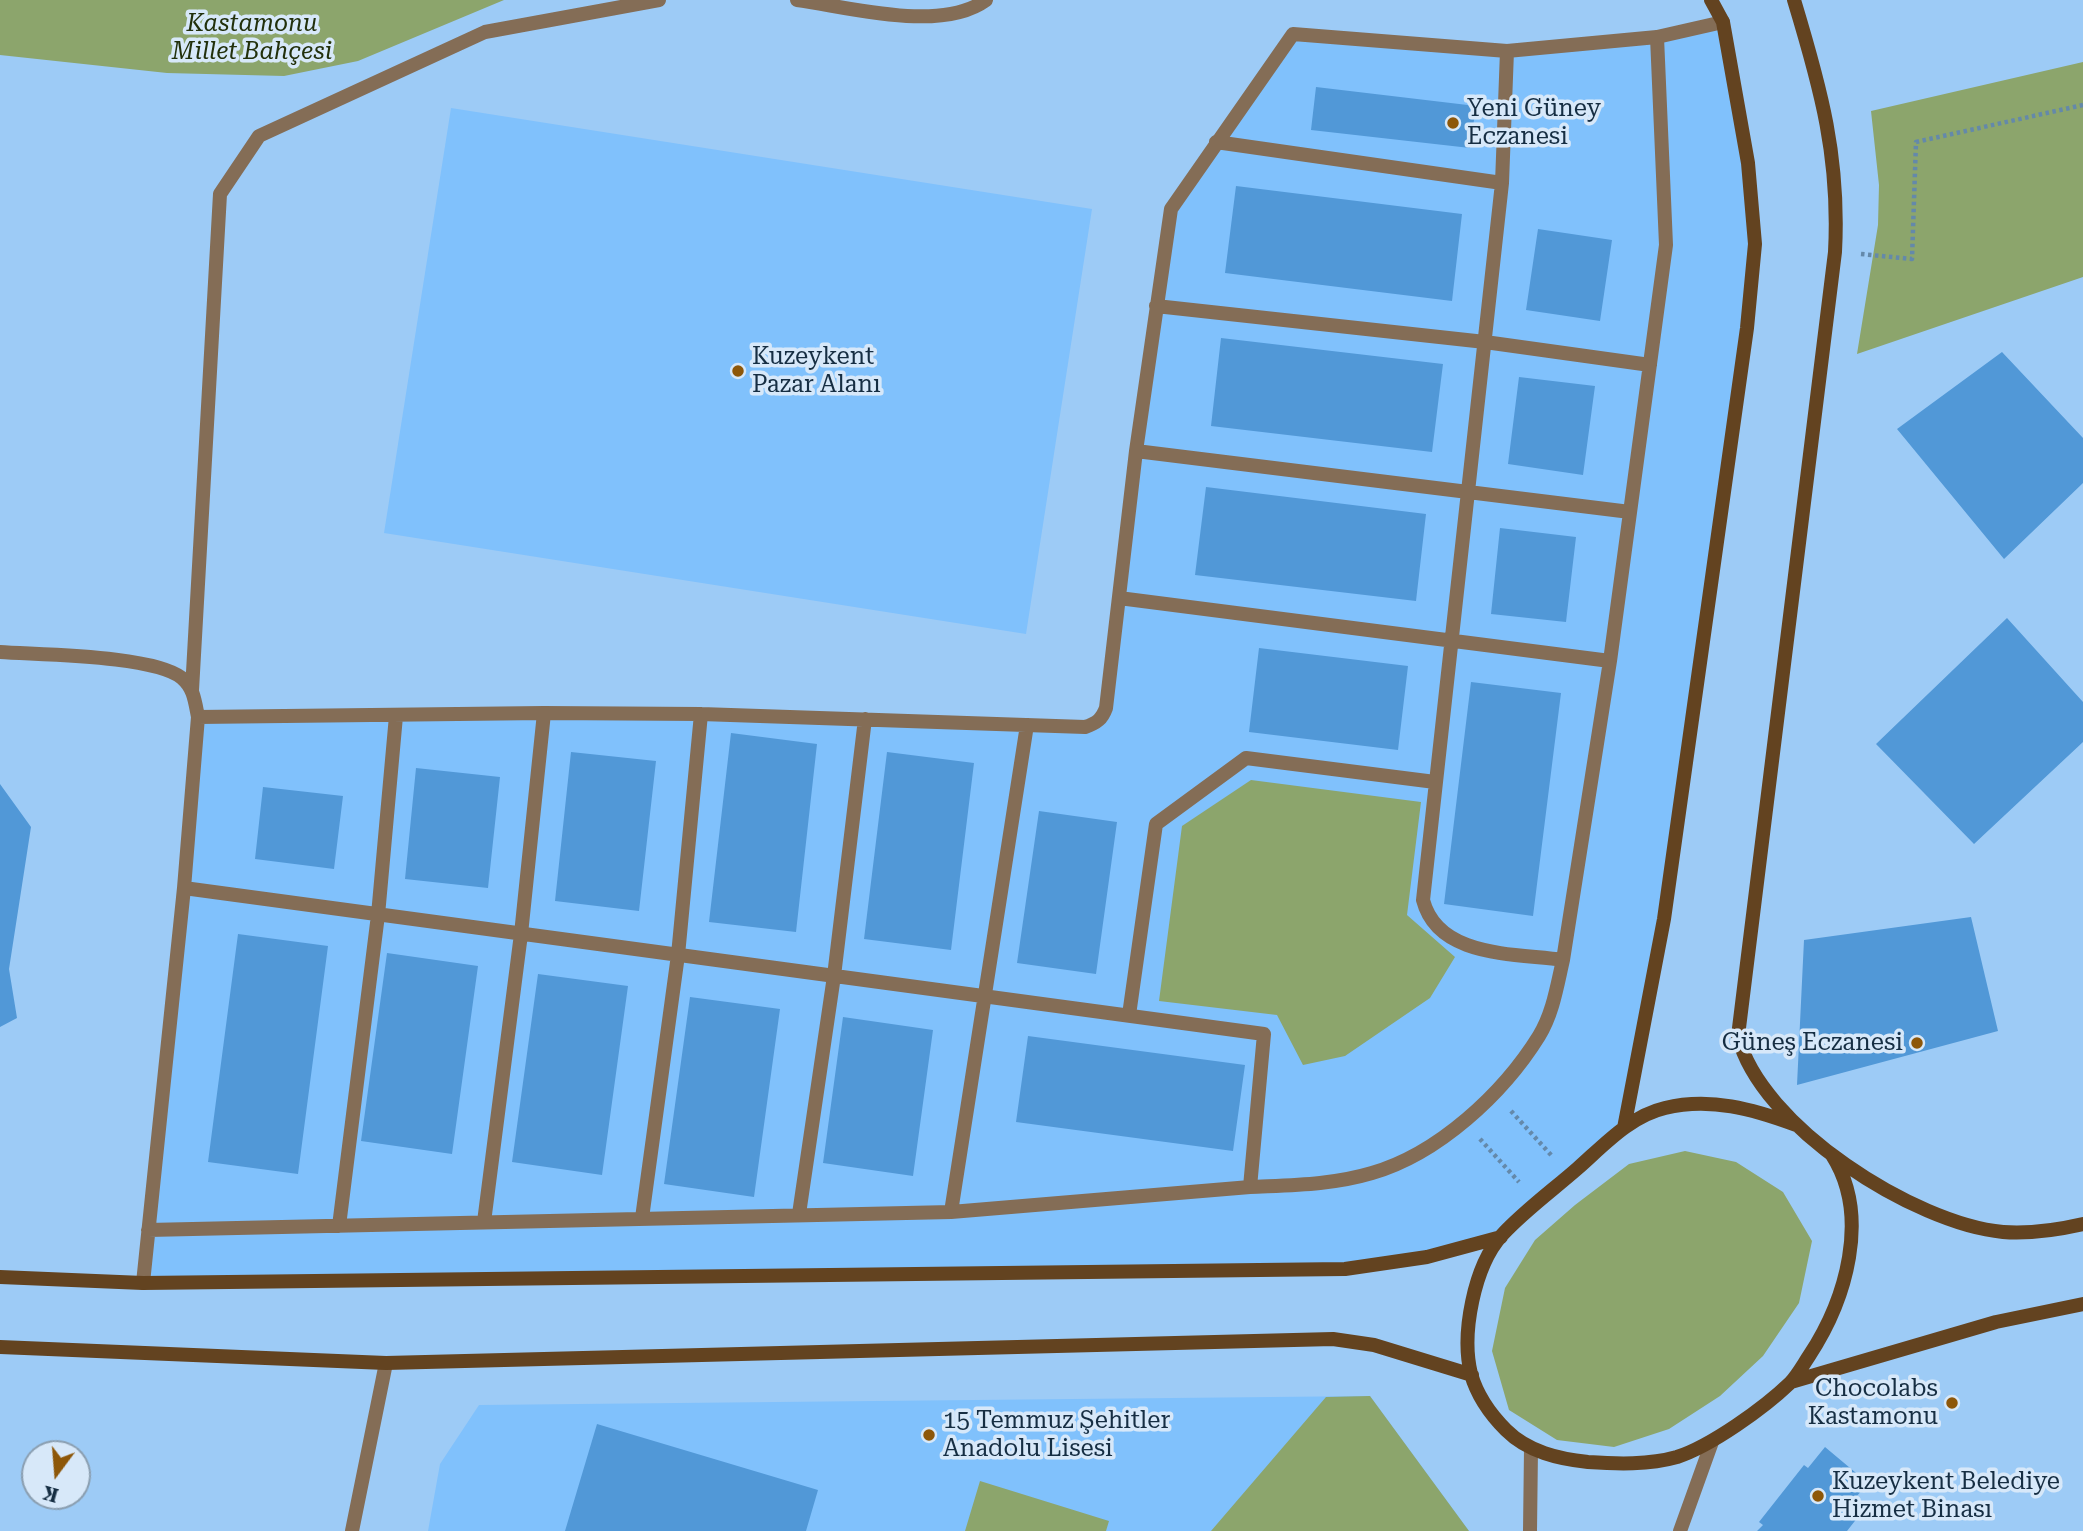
<!DOCTYPE html>
<meta charset="utf-8">
<style>
body{margin:0}
#map{position:relative;width:2083px;height:1531px;overflow:hidden;background:#9dcbf6;font-family:"Roboto Serif",serif}
canvas{display:block}
.north{position:absolute;left:21px;top:1440px;width:70px;height:70px;box-sizing:border-box;background:#d7e8f9;border:2px solid #8a9eb0;border-radius:50%;rotate:196deg;font-size:19px;font-weight:700;line-height:28px;text-align:center;color:#162e43}
.north::after{content:'';display:block;margin:auto;width:24px;height:32px;background:#8d5709;clip-path:polygon(50% 0,100% 100%,50% 72%,0 100%)}
</style>
<div id="map">
<canvas width="2083" height="1531"></canvas>
<div class="north">K</div>
</div>
<script>
const g = document.querySelector('canvas').getContext('2d');
g.lineJoin = 'round';
function paint(path, color) { g.fillStyle = color; g.fill(path, 'evenodd'); }
function stroke(path, color, width, dash) { g.strokeStyle = color; g.lineWidth = width; g.lineCap = dash ? 'butt' : 'round'; g.setLineDash(dash || []); g.stroke(path); }
function write(font, color, halo, rows, align = 'center') {
  g.font = font + ' "Roboto Serif",serif'; g.lineWidth = 7; g.setLineDash([]); g.textBaseline = 'middle'; g.strokeStyle = halo; g.fillStyle = color; for (const [text, x, y, turn = 0] of rows) {
    g.save(); g.translate(x, y); g.rotate((+turn || 0) * Math.PI / 180); g.textAlign = isNaN(turn) ? turn : align; if (halo) g.strokeText(text, 0, 0); g.fillText(text, 0, 0); g.restore();
  }
}
const built = new Path2D(`
 M1723 22 1755 244 1664 919 1624 1128 1501 1237 1387 1265 143 1283 198 717 1098 722 1171 209 1293 34 1507 51Z
 M451 108 1092 209 1026 634 384 533Z
 M1370 1396 1469 1531H428L440 1464 479 1405Z`);
const green = new Path2D(`
 M0 0H504L358 61 284 76 167 73 0 55Z
 M2083 62V277L1857 354 1878 225 1879 185 1871 111Z
 M1251 780 1421 802 1407 915 1455 957 1430 998 1345 1056 1303 1065 1277 1015 1159 1001 1182 826Z
 M1685 1151 1736 1162 1783 1192 1812 1241 1799 1303 1763 1356 1720 1396 1669 1429 1614 1447 1557 1440 1509 1410 1492 1351 1505 1288 1535 1240 1575 1205 1629 1164Z
 M1370 1396 1469 1531H1211L1326 1397Z
 M980 1481 1109 1521 1106 1531H965Z`);
const building = new Path2D(`
 M1316 87 1476 106 1470 148 1311 130Z
 M1236 186 1462 214 1452 301 1225 273Z
 M1538 229 1612 240 1600 321 1526 310Z
 M1221 338 1443 364 1432 452 1211 426Z
 M2002 352 2083 438V483L2004 559 1897 429Z
 M1519 377 1595 386 1583 475 1508 464Z
 M1206 487 1426 514 1416 601 1195 575Z
 M1500 528 1576 537 1566 622 1491 614Z
 M2007 618 2083 702V742L1974 844 1876 744Z
 M1259 648 1408 666 1398 750 1249 732Z
 M1471 682 1561 693 1533 916 1444 904Z
 M731 733 817 744 796 932 709 922Z
 M571 752 656 761 639 911 555 901Z
 M887 752 974 763 951 950 864 939Z
 M416 768 500 777 488 888 405 879Z
 M0 784 31 827 9 969 17 1018 0 1027Z
 M263 787 343 796 334 869 255 859Z
 M1039 811 1117 822 1096 974 1017 963Z
 M1971 917 1998 1031 1797 1085 1804 940Z
 M238 934 328 946 298 1174 208 1162Z
 M387 953 478 966 452 1154 361 1141Z
 M538 974 628 986 602 1175 512 1162Z
 M690 997 780 1009 754 1197 664 1184Z
 M843 1017 933 1030 913 1176 823 1163Z
 M1028 1036 1245 1065 1233 1151 1016 1122Z
 M597 1424 818 1490 806 1531H565Z
 M1825 1447 1868 1483 1846 1509 1858 1517 1847 1531H1757L1763 1525 1759 1522 1804 1465 1808 1468Z`);
const path = new Path2D(`
 M1861 254 1912 259 1916 142 2083 105
 M1511 1111 1552 1156
 M1480 1139 1519 1182`);
const service = new Path2D(`
 M797 0C849 7 941 33 986 0
 M1507 51 1502 183 1423 900C1438 958 1515 953 1563 960
 M1216 142 1502 183
 M1156 306 1485 342 1650 365
 M1136 451 1630 512
 M1119 598 1610 661
 M0 652C40 655 153 655 182 678 194 688 195 702 198 717
 M192 690 220 194 259 136 485 32 659 0
 M1129 1015 1156 824 1246 758 1435 782
 M1250 1187C1291 1185 1332 1185 1372 1173 1438 1154 1503 1094 1539 1036 1553 1013 1557 986 1563 960L1610 661 1666 245 1657 37
 M951 1212 1027 725
 M799 1214 834 976 865 719
 M642 1218 678 955 701 714
 M484 1222 521 934 544 713
 M339 1226 378 915 396 716
 M148 1230 951 1212 1250 1187 1264 1034 184 888
 M143 1283 184 888 198 717 544 713 701 714 1085 727C1097 723 1102 719 1106 708L1136 451 1171 209 1293 34 1507 51 1657 37 1723 22`);
const minor = new Path2D(`
 M352 1531 386 1363`);
const tertiary = new Path2D(`
 M1530 1531 1531 1449
 M1680 1531 1712 1442`);
const secondary = new Path2D(`
 M1794 0C1821 89 1840 158 1835 252L1738 1036C1760 1126 1915 1224 2003 1232 2030 1234 2057 1230 2083 1224
 M1796 1125C1753 1109 1710 1097 1665 1108 1630 1116 1603 1146 1578 1168 1553 1190 1524 1211 1502 1235 1474 1266 1461 1334 1471 1374 1477 1395 1491 1415 1506 1430 1528 1452 1559 1459 1588 1462 1617 1464 1649 1465 1677 1457 1711 1446 1764 1408 1790 1383 1797 1376 1803 1365 1809 1356 1846 1300 1871 1216 1832 1155
 M1624 1128 1664 919 1747 328 1755 244 1748 163 1723 22 1711 0
 M0 1277 143 1283 1345 1269 1427 1257 1501 1237
 M0 1347 386 1363 1333 1339 1374 1345 1472 1375
 M1791 1382 1996 1322 2083 1304`);
const markers = [
 [1453,123,7,"#8d5709"],
 [738,371,7,"#8d5709"],
 [1917,1043,7,"#8d5709"],
 [1952,1403,7,"#8d5709"],
 [929,1435,7,"#8d5709"],
 [1818,1496,7,"#8d5709"]
];
const parkNames = [
 ["Kastamonu",252,24],
 ["Millet Bahçesi",252,52]
];
const poiNames = [
 ["Yeni Güney",1467,109],
 ["Eczanesi",1467,137],
 ["Kuzeykent",752,357],
 ["Pazar Alanı",752,385],
 ["Güneş Eczanesi",1903,1043,"right"],
 ["Chocolabs",1938,1389,"right"],
 ["Kastamonu",1938,1417,"right"],
 ["15 Temmuz Şehitler",943,1421],
 ["Anadolu Lisesi",943,1449],
 ["Kuzeykent Belediye",1832,1482],
 ["Hizmet Binası",1832,1510]
];
paint(built, '#80c1fc');
paint(green, '#8ca56c');
paint(building, '#5198d7');
stroke(path, '#6489aa', 4.5, [3.5, 3.5]);
stroke(service, '#846d56', 14);
stroke(minor, '#846d56', 14);
stroke(tertiary, '#846d56', 14);
stroke(secondary, '#634320', 14);
for (const [x, y, r, color] of markers) { const dot = new Path2D(); dot.arc(x, y, r, 0, 2 * Math.PI); g.fillStyle = color; g.fill(dot); stroke(dot, '#d7e8f9', 2.5); }
write('italic 24px', '#22300c', '#d7e8f9', parkNames);
write('24px', '#162e43', '#d7e8f9', poiNames, 'left');
</script>
